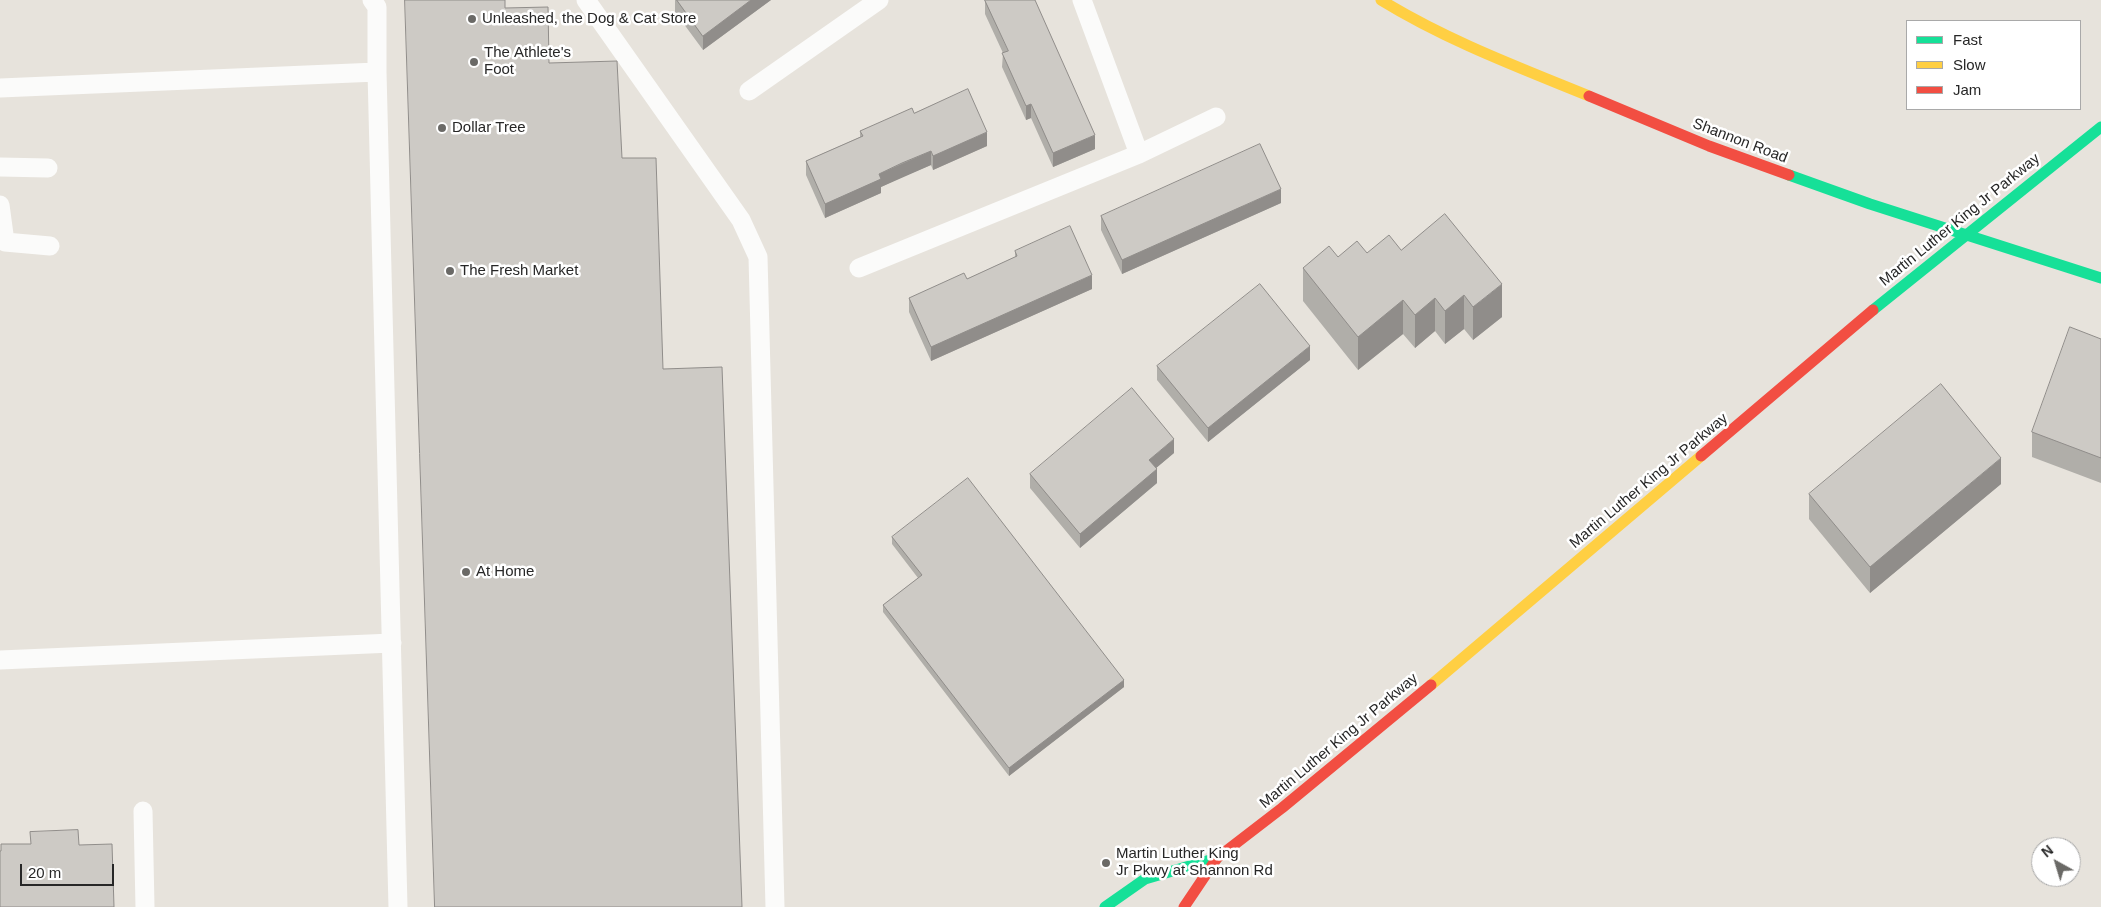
<!DOCTYPE html>
<style>
body{margin:0}
#map{position:relative;width:2101px;height:907px;overflow:hidden;background:#e7e3dc;font-family:Arial,sans-serif}
canvas{display:block}
.legend{position:absolute;left:1906px;top:20px;width:175px;height:90px;box-sizing:border-box;background:#fff;border:1px solid #a9a9a9;margin:0;padding:6px 9px;list-style:none;font-size:15px;color:#272727}
.legend li{display:flex;align-items:center;gap:10px;height:25px}
.legend b{width:25px;border:1px solid #a9a9a9}
.north{position:absolute;left:2031px;top:837px;width:50px;height:50px;box-sizing:border-box;background:#fff;border:1px solid #a9a9a9;border-radius:50%;rotate:321deg;font-size:14px;font-weight:700;line-height:20px;text-align:center;color:#272727}
.north::after{content:'';display:block;margin:auto;width:18px;height:22px;background:#6a6966;clip-path:polygon(50% 0,100% 100%,50% 72%,0 100%)}
.scale{position:absolute;left:20px;top:864px;width:94px;height:22px;box-sizing:border-box;border:2px solid #272727;border-top:0;padding-left:6px;font-size:15px;line-height:18px;white-space:nowrap;color:#272727;-webkit-text-stroke:4px #fff;paint-order:stroke}
</style>
<div id="map">
<canvas width="2101" height="907"></canvas>
<ul class="legend">
<li><b style="height:6px;background:#16e098"></b>Fast</li>
<li><b style="height:6px;background:#ffcf43"></b>Slow</li>
<li><b style="height:6px;background:#f24e42"></b>Jam</li>
</ul>
<div class="north">N</div>
<div class="scale">20 m</div>
</div>
<script>
const g = document.querySelector('canvas').getContext('2d');
g.lineJoin = 'round';
function stroke(path, color, width, dash) { g.strokeStyle = color; g.lineWidth = width; g.lineCap = dash ? 'butt' : 'round'; g.setLineDash(dash || []); g.stroke(path); }
function paint(path, color) { g.fillStyle = color; g.fill(path, 'evenodd'); }
function write(font, color, halo, rows, align = 'center') {
  g.font = font + ' Arial,sans-serif'; g.lineWidth = 5; g.setLineDash([]); g.textBaseline = 'middle'; g.strokeStyle = halo; g.fillStyle = color; for (const [text, x, y, turn = 0] of rows) {
    g.save(); g.translate(x, y); g.rotate((+turn || 0) * Math.PI / 180); g.textAlign = isNaN(turn) ? turn : align; if (halo) g.strokeText(text, 0, 0); g.fillText(text, 0, 0); g.restore();
  }
}
const lane = new Path2D(`
 M372 0 377 7V72
 M586 0 741 220 758 257 775 907
 M1082 0 1139 154
 M0 88 377 72 398 907
 M749 91 879 0
 M0 167 48 168
 M0 205 5 242 50 246
 M859 268 1139 154 1216 117
 M0 660 392 643
 M143 811 145 907`);
const fast = new Path2D(`
 M1789 175 1870 204 2101 278
 M1873 310 2101 127
 M1105 907 1145 879 1217 858`);
const slow = new Path2D(`
 M1381 0C1446 40 1518 67 1589 96
 M1431 685 1701 456`);
const jam = new Path2D(`
 M1589 96 1709 146 1789 175
 M1701 456 1873 310
 M1184 907 1217 858 1282 808 1431 685`);
const wall = new Path2D(`
 M675 0H771L703 50 675 12Z
 M985 0 1095 149 1053 167 1031 118 1026 120 1002 67 1003 53 985 14Z
 M914 113 987 146 933 170 931 165 902 177 881 187V193L825 218 806 175V161L860 137V131Z
 M1281 203 1122 274 1101 230V216Z
 M1401 250 1502 317 1473 340 1464 329 1445 344 1435 331 1415 348 1403 334 1358 370 1303 301V268L1338 257 1367 253Z
 M1015 251 1092 289 931 361 909 312V298L967 279 1015 257Z
 M2101 339V483L2032 457V432Z
 M1310 360 1208 442 1157 380V366Z
 M1174 453 1156 468 1157 483 1080 548 1030 488V474Z
 M2001 484 1870 593 1809 519V494Z
 M892 537 1124 687 1009 776 883 612V605L918 578 892 544Z`);
const shadedWall = new Path2D(`
 M751 0H771L703 50V36Z
 M1031 104V118L1026 120V106Z
 M987 132V146L933 170V156Z
 M1095 135V149L1053 167V153Z
 M931 151V165L881 187V193L825 218V204L879 174Z
 M1281 189V203L1122 274V260Z
 M1092 275V289L931 361V347Z
 M1502 284V317L1473 340V307Z
 M1464 295V329L1445 344V311Z
 M1435 298V331L1415 348V315Z
 M1403 300V334L1358 370V337Z
 M1310 346V360L1208 442V428Z
 M1174 439V453L1149 474V460Z
 M2001 458V484L1870 593V567Z
 M1157 469V483L1080 548V534Z
 M1124 680V687L1009 776V768Z`);
const building = new Path2D(`
 M405 0H505V8L548 7 549 63 617 61 622 158H656L663 369 722 367 742 907H435Z
 M677 0H751L703 36Z
 M985 0H1035L1095 135 1053 153 1031 104 1026 106 1002 53 1008 51Z
 M968 89 987 132 933 156 931 151 902 163 879 174 881 179 825 204 806 161 863 136 860 131 912 108 914 113Z
 M1260 144 1281 189 1122 260 1101 216Z
 M1445 214 1502 284 1473 307 1464 295 1445 311 1435 298 1415 315 1403 300 1358 337 1303 268 1329 246 1338 257 1357 241 1367 253 1389 235 1401 250Z
 M1070 226 1092 275 931 347 909 298 964 273 967 279 1017 256 1015 251Z
 M1260 284 1310 346 1208 428 1157 366Z
 M2070 327 2101 339V458L2032 432Z
 M1941 384 2001 458 1870 567 1809 494Z
 M1132 388 1174 439 1149 460 1157 469 1080 534 1030 474Z
 M968 478 1124 680 1009 768 883 605 922 575 892 537Z
 M78 830 79 845 112 844 114 907H0V851H1V844H31L30 832Z`);
const markers = [
 [472,19,5,"#6a6966"],
 [474,62,5,"#6a6966"],
 [442,128,5,"#6a6966"],
 [450,271,5,"#6a6966"],
 [466,572,5,"#6a6966"],
 [1106,863,5,"#6a6966"]
];
const poiNames = [
 ["Unleashed, the Dog & Cat Store",482,19],
 ["The Athlete's",484,53],
 ["Foot",484,70],
 ["Dollar Tree",452,128],
 ["The Fresh Market",460,271],
 ["At Home",476,572],
 ["Martin Luther King",1116,854],
 ["Jr Pkwy at Shannon Rd",1116,871]
];
const streetNames = [
 ["Shannon Road",1740,141,21],
 ["Martin Luther King Jr Parkway",1960,220,-39],
 ["Martin Luther King Jr Parkway",1649,481,-40],
 ["Martin Luther King Jr Parkway",1339,741,-40]
];
stroke(lane, '#fbfbfa', 19);
stroke(fast, '#16e098', 11);
stroke(slow, '#ffcf43', 11);
stroke(jam, '#f24e42', 11);
paint(wall, '#b0aea9');
paint(shadedWall, '#908d8a');
paint(building, '#cdcac5');
stroke(building, '#908d8a', 1);
for (const [x, y, r, color] of markers) { const dot = new Path2D(); dot.arc(x, y, r, 0, 2 * Math.PI); g.fillStyle = color; g.fill(dot); stroke(dot, '#fff', 2); }
write('15px', '#272727', '#fff', poiNames, 'left');
write('15px', '#272727', '#fff', streetNames);
</script>
